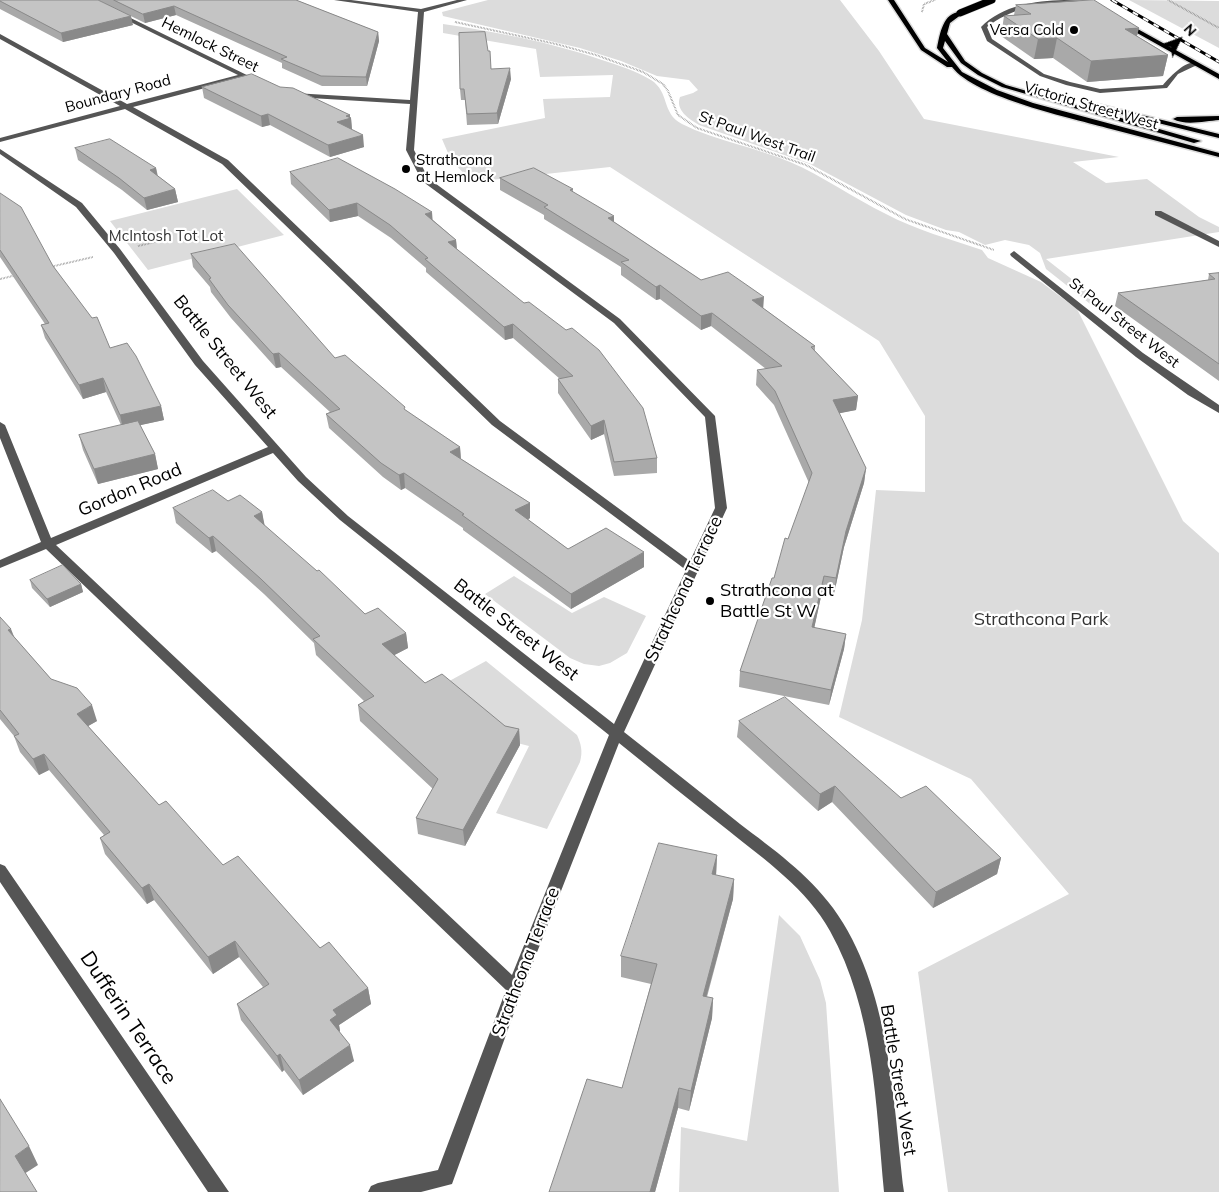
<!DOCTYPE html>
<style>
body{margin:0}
#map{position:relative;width:1219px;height:1192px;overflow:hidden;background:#fff;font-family:Mulish,sans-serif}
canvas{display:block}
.north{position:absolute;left:1154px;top:15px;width:50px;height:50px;-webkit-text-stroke:4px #fff;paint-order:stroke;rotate:48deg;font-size:14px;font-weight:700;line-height:20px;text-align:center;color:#000}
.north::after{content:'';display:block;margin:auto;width:18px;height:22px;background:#000;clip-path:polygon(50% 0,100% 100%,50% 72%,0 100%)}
</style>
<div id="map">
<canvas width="1219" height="1192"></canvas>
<div class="north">N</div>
</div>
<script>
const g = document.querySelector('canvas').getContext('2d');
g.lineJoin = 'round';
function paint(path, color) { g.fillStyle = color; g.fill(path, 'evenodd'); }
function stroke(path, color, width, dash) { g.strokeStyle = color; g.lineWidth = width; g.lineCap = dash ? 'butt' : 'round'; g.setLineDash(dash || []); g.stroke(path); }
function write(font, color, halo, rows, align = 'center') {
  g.font = font + ' Mulish,sans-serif'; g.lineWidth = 4.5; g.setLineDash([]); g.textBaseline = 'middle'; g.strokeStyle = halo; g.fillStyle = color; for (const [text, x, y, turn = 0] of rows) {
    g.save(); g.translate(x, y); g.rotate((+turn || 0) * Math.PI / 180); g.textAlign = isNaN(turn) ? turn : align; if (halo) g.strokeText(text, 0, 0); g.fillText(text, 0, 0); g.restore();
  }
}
const green = new Path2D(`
 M488 0H840L879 51 924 119 1119 157 1073 162 1106 183 1147 179 1199 217 1219 227V232L1046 259 1106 306 1094 307 1046 269 1040 253 1029 245 1005 240 985 245 959 232 946 230 906 215 810 164 699 125C689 119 675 110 680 97L693 93 698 90 689 80 657 76 621 61 580 48 443 16 442 12Z
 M1129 0 1219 1V48Z
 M443 24C497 32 550 42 602 60 618 65 636 71 651 80 670 92 661 113 682 124 716 141 755 147 790 162 823 176 853 198 886 214 916 230 950 239 982 250L988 258 1041 282 1077 309 1183 521 1219 553V1192H948L918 972 1069 894 971 779 839 717 862 620 876 490 925 492V416L879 341 610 167 472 182 451 160 442 139 545 118 543 99 610 97 613 75 540 77 536 49 443 33Z
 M237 189 284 235 148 270 110 221Z
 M514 576 572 613 604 597 646 616 627 653 610 663 599 666 584 664 570 658 485 594Z
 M486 661 577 735C581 744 583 751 580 762L547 829 496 813 529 746 474 732 442 685Z
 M779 915 800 936 820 980 826 1003 839 1192H679L681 1127 747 1141Z`);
const path = new Path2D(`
 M1168 0 1219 28
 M922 12 924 4 935 0
 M455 22 556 44 596 55 643 72 663 84 668 91 678 115 697 128 806 165 905 219 994 250
 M138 246 171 238
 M50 267 93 257
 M0 279 17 275`);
const minor = new Path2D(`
 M86 0H94L261 82 262 83 259 85 243 78 133 107 228 160 500 421 690 561 715 508 705 417 614 323 422 181 406 150 410 104 294 97 290 95 294 93 410 100 418 12 334 0H351L421 9 457 0H467L424 12 414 150 428 178 620 319 715 416 727 508 624 732C663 763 702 793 740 824 773 849 808 874 833 908 890 986 893 1099 904 1192H884C876 1105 874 1010 830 931 807 889 765 860 729 831 692 802 656 773 619 743L523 988 452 1184 421 1192H368L371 1186 378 1183 438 1170 506 990 46 549 0 568V560L41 542 0 438V422L5 425 51 538 268 447 195 365 114 253 76 207 0 154V149L82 203 120 249 203 361 306 477 348 516 614 724 686 570 492 425 222 164 125 109 0 142V138L120 106 0 39V34L127 104 238 75ZM273 453 298 481 340 520 609 735 512 975 56 545Z
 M1064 0 1092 1 1095 3 1092 5C1055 2 1018 3 987 27L992 39 1044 74 1070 82 1100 89 1163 85C1170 77 1188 57 1199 64L1178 74 1167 88 1100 93 1066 85 1040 76 987 41 981 27C1003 5 1034 1 1064 0Z
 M1155 211H1161L1219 241V247L1155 215Z
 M1014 251 1143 353 1219 405V413L1188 395 1136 357 1011 256 1010 254Z
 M0 864 5 866 229 1192H208L0 882Z`);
const major = new Path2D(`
 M888 0H894L925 48 948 62 937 48C940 34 943 11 962 12V14L950 23 947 34 965 61 982 73 1006 85 1201 141 1194 143 1002 87 978 75 961 63 945 41 943 48 962 72 997 90 1033 103 1219 153V157C1183 148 1147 138 1111 129 1072 118 976 98 952 67H947L921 50Z
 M1121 22H1125L1219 74V79L1121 24Z
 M1097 104 1219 134V138L1097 108Z
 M1219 116V120C1206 121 1185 126 1173 119L1177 117Z`);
const rail = new Path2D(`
 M1112 0 1219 62`);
const majorBridge = new Path2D(`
 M960 13 992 0`);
const wall = new Path2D(`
 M0 0 133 25 63 42 0 9Z
 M98 0H296L378 32 379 41 367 86H322L282 68V63L176 15 145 23Z
 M1016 5 1137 36 1168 55 1163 76 1087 82 1053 58 1034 59 1001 36 1004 16 1014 15Z
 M488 51 491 69 511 79 498 124 467 125 465 100H461L460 89Z
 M202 87H280L350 115V118H351L352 130 364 147 330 157 270 125 262 127 204 98Z
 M75 148 156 168 158 176 175 189 178 202 147 210 122 190 78 160Z
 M290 172 433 220 456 240 457 249 657 458V473L614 476 604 434 591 440 558 393V379H560L513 338 505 340 426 272V268L391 238 358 216 330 222 291 184Z
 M500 178 573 189V192L614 222 701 280 763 308 815 346V351L858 396 856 410 839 413 866 468 864 483 844 547 834 594 822 592 814 628 846 634 844 649 829 705 739 687 740 671 809 483 774 405 756 385 757 370 766 369 711 326 701 330 660 299 656 300 621 275V267L544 219V215L500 190Z
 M0 193 53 266 110 348 161 406 164 420 140 425 155 454 158 469 98 484 83 450 79 435 121 425 106 392 83 399 45 338 41 325 45 324 0 257Z
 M191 254 335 358 406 411 460 447 461 459 530 503V518L528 520 568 549 644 567 571 609 463 530V528L405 488 401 490 383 477 329 428 326 414 330 412 281 367 276 368 231 318 211 292 210 287 193 267Z
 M1219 273V381L1115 306 1118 293 1208 280 1209 274Z
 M228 501 262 512 264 526 365 614 406 633 408 648 394 655 425 683 505 726 519 729 520 745 465 846 418 834 416 818 433 789 360 721 358 705 364 701 316 655 314 643 264 594 216 551 212 553 176 523 173 508Z
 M30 580 81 584 83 592 50 607 32 588Z
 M0 617 14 637 51 679 97 721 88 726 159 805 223 865 368 988 371 1004 339 1025 340 1031 339 1032 354 1061 303 1095 284 1070 282 1072 241 1020 237 1004 263 987 239 957 213 974 154 900 147 904 105 854 100 838 104 835 49 770 39 775 20 752 14 736 0 719Z
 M739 721 901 798 1001 858 997 874 933 908 832 802 818 811 737 737Z
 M717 855 716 875 734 879 733 899 707 997 713 998 712 1018 689 1111 678 1108 655 1192H549L622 1088 651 984 621 977V956Z`);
const shadedWall = new Path2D(`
 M174 6 176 15 145 23 143 14Z
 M131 16 133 25 63 42 61 33Z
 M1139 28 1134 48 1125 29Z
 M378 32 379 41 367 86 366 77Z
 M1057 38 1053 58 1034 59 1038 39Z
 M1168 55 1163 76 1087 82 1091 61Z
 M510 68 511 79 498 124 497 113Z
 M268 114 270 125 262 127 261 116Z
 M350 115V118H351L352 130 337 122 346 116Z
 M363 135 364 147 330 157 328 145Z
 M156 168 158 180 150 170Z
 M175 189 178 202 147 210 144 198Z
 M357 203 358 216 330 222 329 210Z
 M432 212 433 225 425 214Z
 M614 216V229L608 218Z
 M456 240 457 252 448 242Z
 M660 285V299L656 300V287Z
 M764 297 763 311 752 300Z
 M712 313 711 326 701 330V316Z
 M513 324V338L505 340 504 327Z
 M279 353 281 367 276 368 273 354Z
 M103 378 106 392 83 399 79 385Z
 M858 396 856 410 831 415 833 400Z
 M161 406 164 420 123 429 120 415Z
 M604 420V434L591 440V426Z
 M460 447 461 462 450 452Z
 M155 454 158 469 98 484 94 469Z
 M866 468 864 483 844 547 834 594 836 578 846 531Z
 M404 473 405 488 401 490 399 475Z
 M530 503V518L516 526 515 510Z
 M262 512 265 527 254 516Z
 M213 536 216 551 212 553 209 538Z
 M644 552V567L571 609V594Z
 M824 576 822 592 811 643 812 627Z
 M81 584 83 592 50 607 47 599Z
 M11 629 17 644 8 630Z
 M406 633 408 648 385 660 382 644Z
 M846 634 844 649 829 705 831 690Z
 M92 705 97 721 83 729 77 714Z
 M519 729 520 745 465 846 463 830Z
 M44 754 49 770 39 775 33 759Z
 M835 786 832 802 818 811 820 794Z
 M717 855 716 876 712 874Z
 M1001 858 997 874 933 908 936 892Z
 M734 879 733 899 701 1016 703 996Z
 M149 884 154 900 147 904 142 888Z
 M235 941 239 957 213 974 208 957Z
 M368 988 371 1004 339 1025 340 1031 333 1036 330 1020 333 1010Z
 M713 998 712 1018 689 1111 691 1091Z
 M350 1045 354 1061 303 1095 299 1080Z
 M280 1054 284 1070 282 1072 277 1056Z
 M679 1088 678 1108 655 1192H650Z
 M29 1146 38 1165 24 1174 15 1156Z`);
const building = new Path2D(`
 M0 0H98L131 16 61 33 0 1Z
 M114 0H296L378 32 366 77 321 76 281 59 287 57 174 6 143 14Z
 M1094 0 1139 28 1125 29 1168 55 1091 61 1057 38 1038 39 1004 16 1031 14 1016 5Z
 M485 32 488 51H490L491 69 510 68 497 113 467 114 464 89H460L459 33Z
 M252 74 280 87 293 88 350 115 346 116 351 118 337 122 363 135 328 145 268 114 261 116 202 87Z
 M110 139 156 168 150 170 175 189 144 198 119 178 75 148Z
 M338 158 395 189 432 212 425 214 456 240 448 242 524 303 529 302 566 330 572 328 599 350 643 408 657 458 614 462 604 420 591 426 558 379 573 376 513 324 504 327 425 259 428 258 390 225 357 203 329 210 290 172Z
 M534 168 573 189 570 190 614 216 608 218 701 280 728 272 764 297 752 300 815 346 811 347 858 396 833 400 866 468 846 531 836 578 824 576 812 627 846 634 831 690 740 671 772 578H774L785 538 788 539 812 473 775 391 757 370 782 366 712 313 701 316 660 285 656 287 621 262 629 260 544 207 548 205 500 178Z
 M0 193 21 207 53 266 92 318 97 317 110 348 127 343 136 356 161 406 120 415 103 378 79 385 41 325 49 323 0 250Z
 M235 244 335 358 345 355 405 407 404 409 460 447 450 452 530 503 515 510 568 549 606 528 644 552 571 594 462 515 464 514 404 473 399 475 381 463 326 414 340 409 279 353 273 354 228 305 209 279 211 278 191 254Z
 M1219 273V364L1118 293 1215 279 1209 274Z
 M138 421 155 454 94 469 79 435Z
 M213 490 228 501 240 495 262 512 254 516 317 571 319 570 365 614 378 608 406 633 382 644 425 683 442 674 505 726 519 729 463 830 416 818 438 779 358 705 374 696 313 639 320 636 261 579 213 536 209 538 173 508Z
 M63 565 81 584 47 599 30 580Z
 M0 617 11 629 8 630 51 679 77 688 92 705 77 714 159 805 166 801 223 865 238 856 320 948 329 942 368 988 333 1010 337 1015 330 1020 350 1045 299 1080 280 1054 277 1056 237 1004 269 984 235 941 208 957 149 884 142 888 100 838 110 832 44 754 33 759 14 736 19 734 0 710Z
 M785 697 901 798 926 786 1001 858 936 892 835 786 820 794 739 721Z
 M659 843 717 855 712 874 734 879 703 996 713 998 691 1091 679 1088 650 1192H549L587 1079 622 1088 657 964 621 956Z
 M0 1099 29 1146 15 1156 37 1192H0Z`);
const markers = [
 [1074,30,5,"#000"],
 [406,169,5,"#000"],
 [710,601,5,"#000"]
];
const farPoinames = [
 ["Versa Cold",1064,30],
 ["Strathcona",416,160,"left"],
 ["at Hemlock",416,177,"left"]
];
const farStreetnames = [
 ["Hemlock Street",210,45,26],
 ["Boundary Road",118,94,-15],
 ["Victoria Street West",1091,106,16],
 ["St Paul West Trail",757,137,20],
 ["St Paul Street West",1124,323,38]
];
const farParknames = [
 ["McIntosh Tot Lot",166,236]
];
const streetNames = [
 ["Battle Street West",225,357,51],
 ["Gordon Road",130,490,-23],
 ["Strathcona Terrace",684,589,-65],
 ["Battle Street West",516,630,38],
 ["Strathcona Terrace",526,962,-69],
 ["Battle Street West",898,1080,81]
];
const poiNames = [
 ["Strathcona at",720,591],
 ["Battle St W",720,612]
];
const parkNames = [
 ["Strathcona Park",1041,620]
];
const nearStreetnames = [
 ["Dufferin Terrace",128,1018,56]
];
paint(green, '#dcdcdc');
stroke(major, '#dbdbdb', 3);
stroke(path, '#777', 2, [0.5, 1]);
paint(minor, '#555');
paint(major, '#000');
stroke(rail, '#000', 3);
stroke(rail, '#fff', 2, [6]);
stroke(majorBridge, '#dbdbdb', 8, []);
stroke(majorBridge, '#000', 7);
paint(wall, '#a9a9a9');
paint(shadedWall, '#898989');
paint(building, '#c4c4c4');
stroke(building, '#898989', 1);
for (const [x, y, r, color] of markers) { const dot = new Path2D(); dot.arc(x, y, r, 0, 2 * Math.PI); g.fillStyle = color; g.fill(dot); stroke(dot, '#fff', 2); }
write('15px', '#000', '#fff', farPoinames, 'right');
write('15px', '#000', '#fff', farStreetnames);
write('15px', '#333', '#fff', farParknames);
write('18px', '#000', '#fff', streetNames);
write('18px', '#000', '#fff', poiNames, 'left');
write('18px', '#333', '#fff', parkNames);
write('21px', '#000', '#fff', nearStreetnames);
</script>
